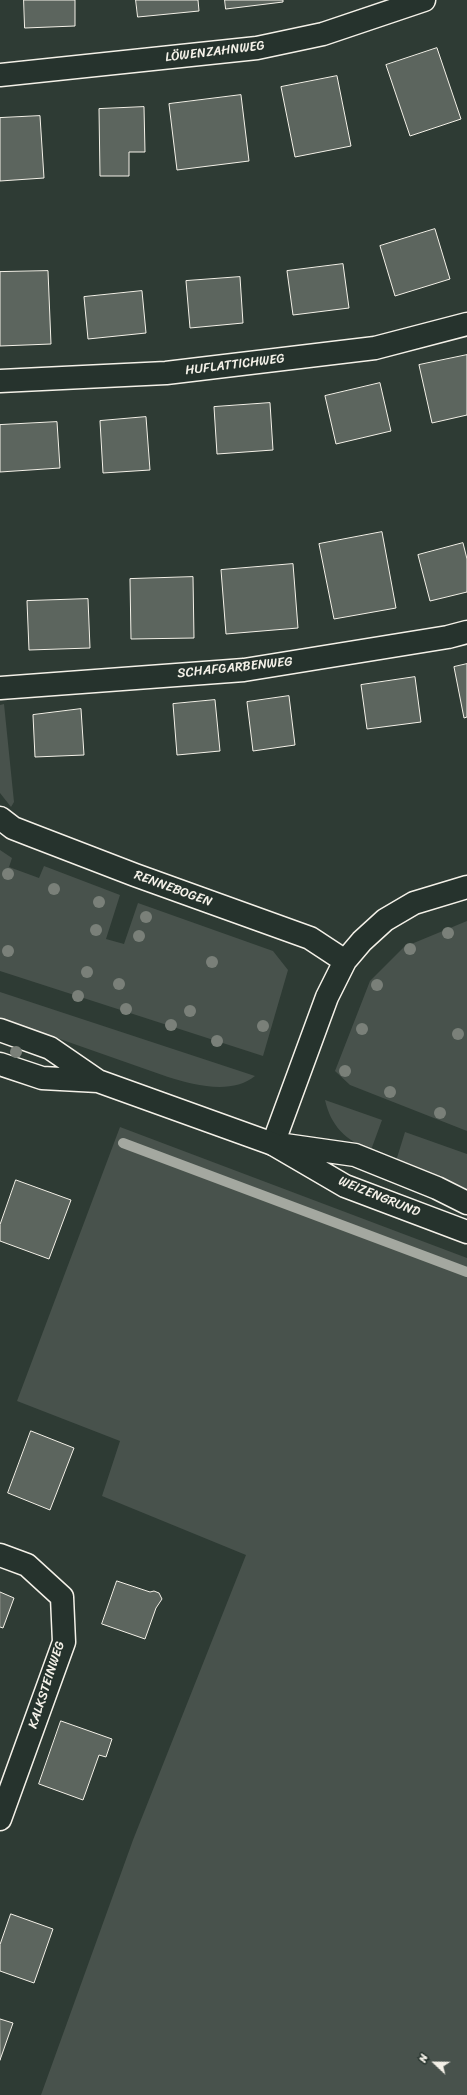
<!DOCTYPE html>
<meta charset="utf-8">
<style>
body{margin:0}
#map{position:relative;width:467px;height:2095px;overflow:hidden;background:#2e3b34;font-family:Sriracha,sans-serif}
canvas{display:block}
.north{position:absolute;left:415px;top:2043px;width:40px;height:40px;-webkit-text-stroke:3px #26332d;paint-order:stroke;rotate:292deg;font-size:11px;font-weight:700;line-height:16px;text-align:center;color:#f4f1e8}
.north::after{content:'';display:block;margin:auto;width:14px;height:18px;background:#f4f1e8;clip-path:polygon(50% 0,100% 100%,50% 72%,0 100%)}
</style>
<div id="map">
<canvas width="467" height="2095"></canvas>
<div class="north">N</div>
</div>
<script>
const g = document.querySelector('canvas').getContext('2d');
g.lineJoin = 'round';
function paint(path, color) { g.fillStyle = color; g.fill(path, 'evenodd'); }
function stroke(path, color, width, dash) { g.strokeStyle = color; g.lineWidth = width; g.lineCap = dash ? 'butt' : 'round'; g.setLineDash(dash || []); g.stroke(path); }
function write(font, color, halo, rows, align = 'center') {
  g.font = font + ' Sriracha,sans-serif'; g.lineWidth = 3; g.setLineDash([]); g.textBaseline = 'middle'; g.strokeStyle = halo; g.fillStyle = color; for (const [text, x, y, turn = 0] of rows) {
    g.save(); g.translate(x, y); g.rotate((+turn || 0) * Math.PI / 180); g.textAlign = isNaN(turn) ? turn : align; if (halo) g.strokeText(text, 0, 0); g.fillText(text, 0, 0); g.restore();
  }
}
const green = new Path2D(`
 M4 704 14 802 11 807 0 793V705Z
 M0 850 12 858 9 867 39 878 44 866 120 895 106 939 124 944 138 903 273 951 288 970 263 1056 0 971Z
 M467 921V1131L350 1085 335 1071 370 981 404 947Z
 M0 992 255 1076C232 1095 194 1085 168 1077L0 1018Z
 M325 1100 382 1120 371 1150C345 1140 331 1126 325 1100Z
 M120 1127 467 1258V2095H41L133 1840 246 1555 102 1496 120 1441 17 1401Z
 M405 1132 467 1154V1193L396 1161Z`);
const stream = new Path2D(`
 M123 1143 467 1272`);
const building = new Path2D(`
 M24 0H75V26L25 28Z
 M136 0H198L199 11 138 17Z
 M225 0H283V2L226 9Z
 M437 48 461 119 410 136 386 65Z
 M337 76 351 146 295 157 281 87Z
 M241 95 249 161 177 170 169 104Z
 M144 107 145 152H129V176H100L99 109Z
 M40 116 44 178 0 181V118Z
 M435 229 450 279 395 296 380 246Z
 M343 264 349 308 293 315 287 271Z
 M48 271 51 344 0 346V272Z
 M240 277 243 323 190 328 186 281Z
 M142 291 146 333 88 339 84 297Z
 M467 355V415L432 423 419 365Z
 M380 383 391 431 336 444 325 396Z
 M270 403 273 450 217 454 214 407Z
 M146 417 150 470 103 473 100 421Z
 M57 422 60 468 0 472V425Z
 M382 532 396 608 334 619 319 544Z
 M463 543 467 559V592L430 601 418 555Z
 M293 564 298 628 226 634 221 570Z
 M193 577 194 638 131 639 130 579Z
 M88 599 90 648 29 650 27 601Z
 M467 664V717L464 718 454 667Z
 M415 677 421 722 367 729 361 685Z
 M289 696 295 745 253 751 247 702Z
 M215 700 220 751 177 755 173 704Z
 M81 709 84 755 35 757 33 715Z
 M16 1180 71 1200 49 1259 0 1241V1225Z
 M31 1431 74 1448 50 1510 8 1493Z
 M117 1581 150 1592 154 1591 159 1593 162 1599 156 1608 145 1639 102 1624Z
 M0 1592 14 1598 3 1628 0 1627Z
 M61 1721 112 1739 106 1757 99 1755 83 1800 39 1784Z
 M11 1914 53 1929 34 1983 0 1971V1945Z
 M0 2019 13 2023 0 2060Z`);
const street = new Path2D(`
 M0 75 257 48 323 34 424 0
 M0 381 166 373 375 348 467 324
 M0 688 244 670 448 637 467 632
 M0 818 13 828 31 835 135 875 310 938 345 961
 M273 1144 327 997 345 961 362 941 385 920 414 903 467 887
 M0 1555 27 1565 62 1597 64 1642 0 1819`);
const secondary = new Path2D(`
 M0 1030 50 1048 98 1081 273 1144 345 1186 467 1232
 M0 1064 42 1078 98 1081
 M285 1145 355 1155 437 1188 467 1203`);
const trees = [
 [8,874],
 [54,889],
 [99,902],
 [146,917],
 [96,930],
 [448,933],
 [139,936],
 [410,949],
 [8,951],
 [212,962],
 [87,972],
 [119,984],
 [377,985],
 [78,996],
 [126,1009],
 [190,1011],
 [171,1025],
 [263,1026],
 [362,1029],
 [458,1034],
 [217,1041],
 [16,1052],
 [345,1071],
 [390,1092],
 [440,1113]
];
const streetNames = [
 ["LÖWENZAHNWEG",215,52,-7],
 ["HUFLATTICHWEG",235,365,-7],
 ["SCHAFGARBENWEG",235,668,-6],
 ["RENNEBOGEN",173,889,20],
 ["WEIZENGRUND",379,1197,22],
 ["KALKSTEINWEG",47,1685,-72]
];
paint(green, '#48524c');
stroke(stream, '#a4a8a0', 10);
paint(building, '#5c655e');
stroke(building, '#f4f1e8', 1);
stroke(street, '#f4f1e8', 25);
stroke(secondary, '#f4f1e8', 25);
stroke(street, '#26332d', 22);
stroke(secondary, '#26332d', 22);
g.fillStyle = '#7a8079';
for (const [x, y] of trees) { g.beginPath(); g.arc(x, y, 6, 0, 2 * Math.PI); g.fill(); }
write('13px', '#f4f1e8', '#26332d', streetNames);
</script>
